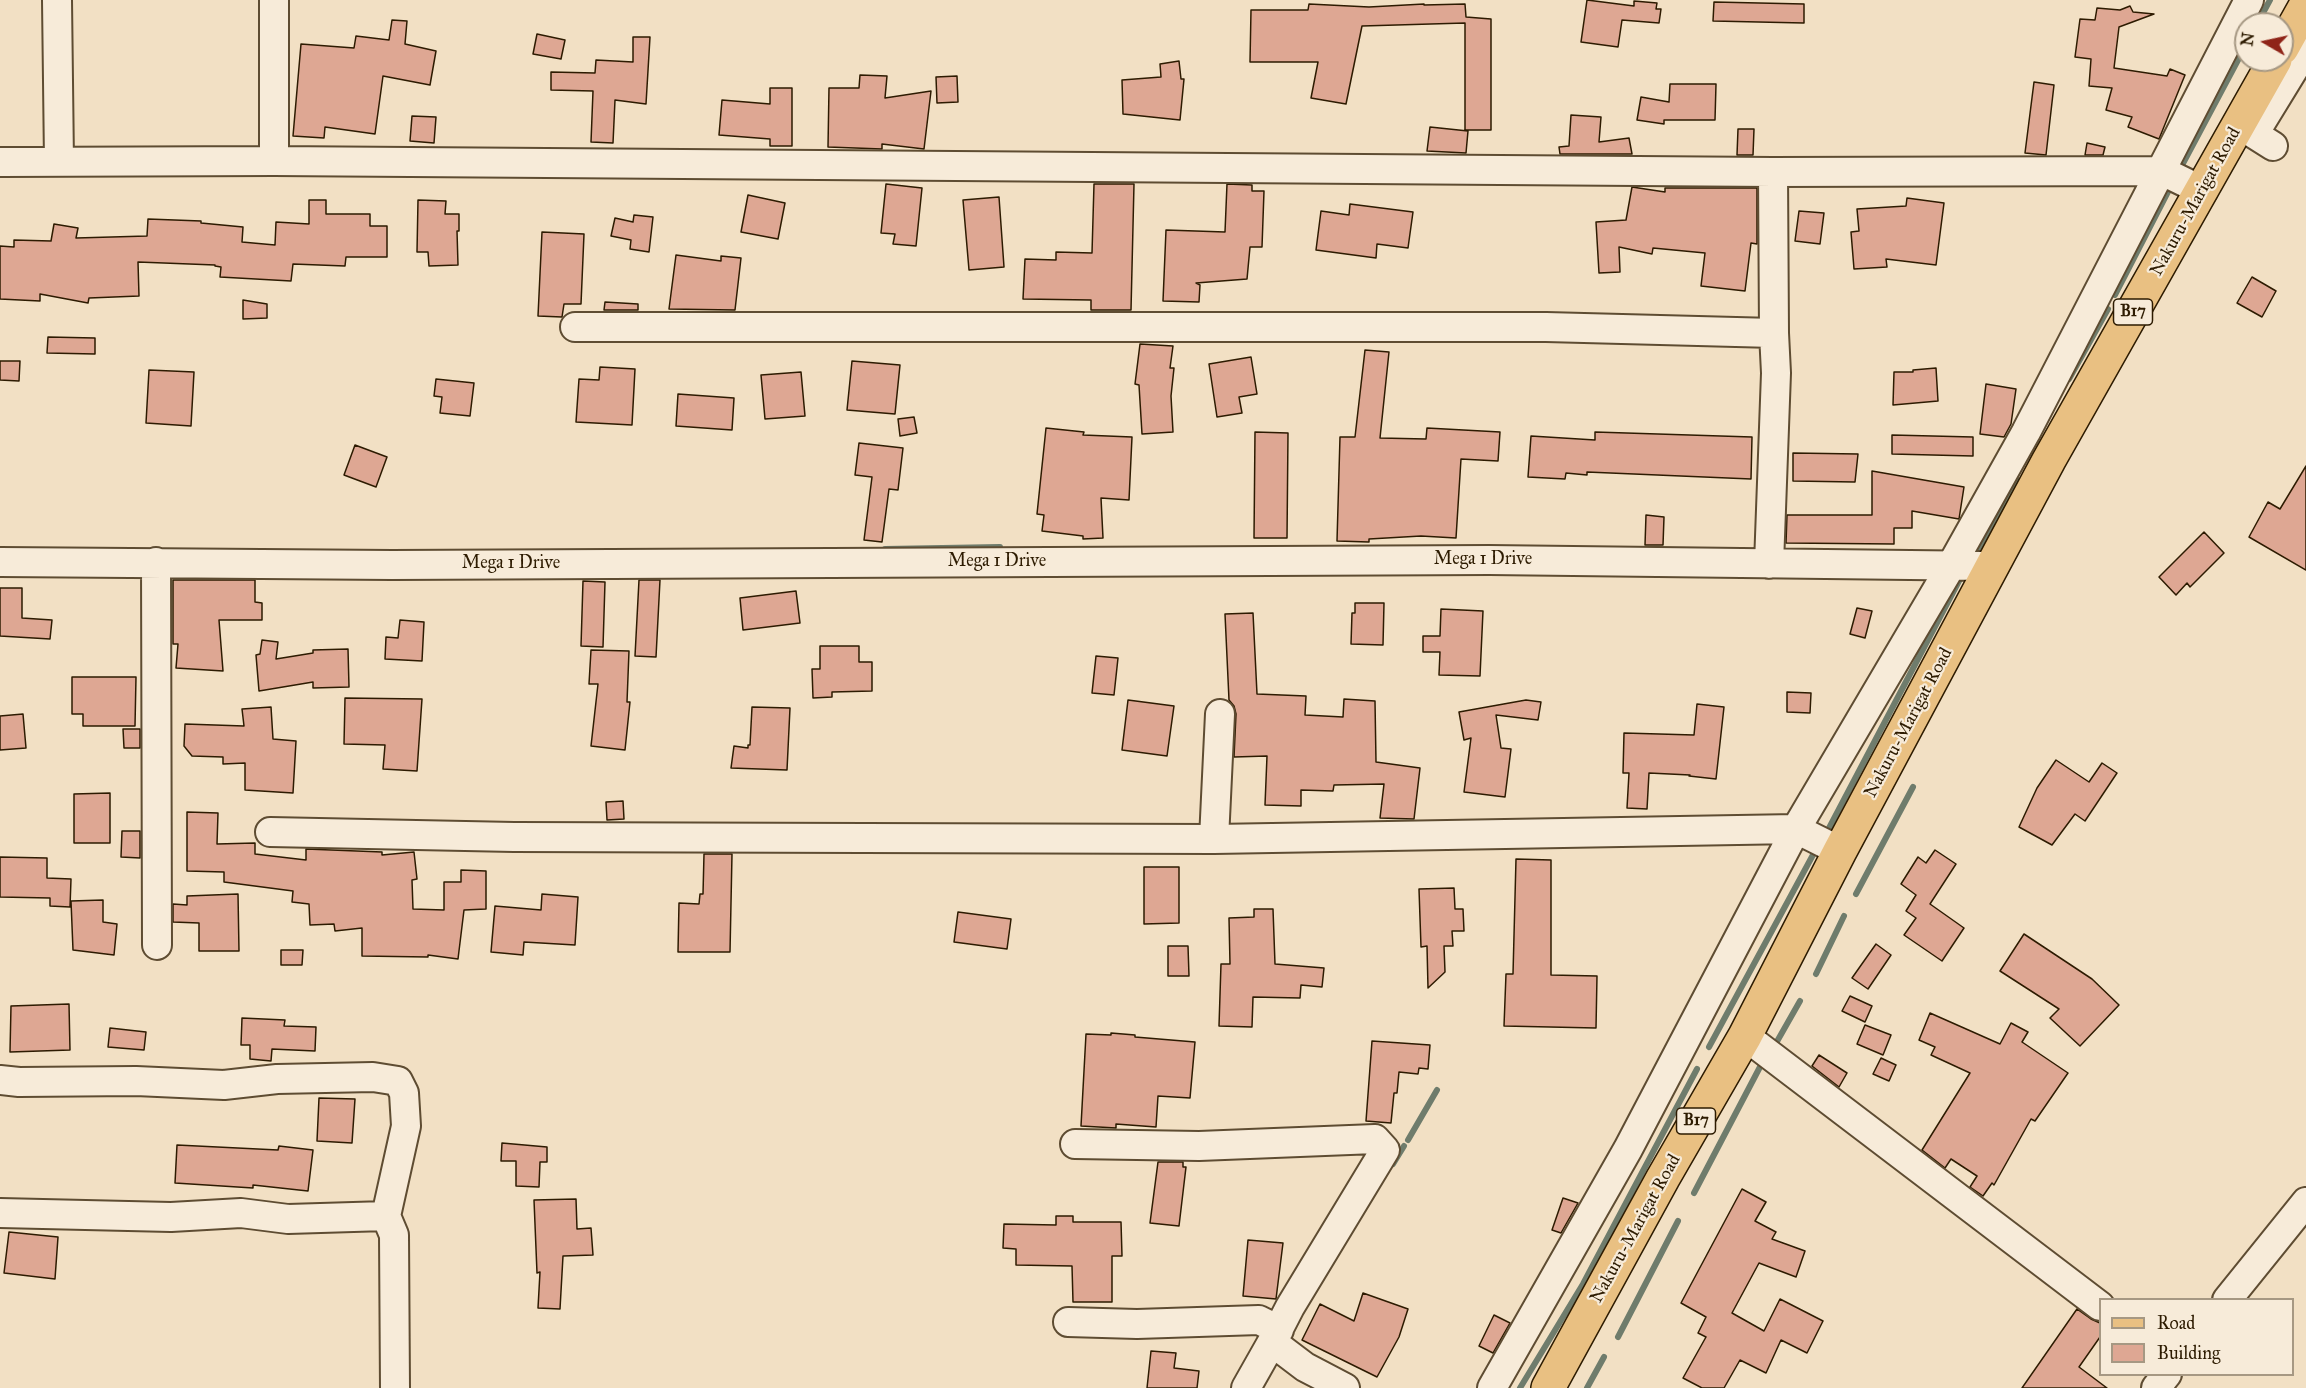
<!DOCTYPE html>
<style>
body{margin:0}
#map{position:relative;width:2306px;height:1388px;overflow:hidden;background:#f2e0c4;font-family:"IM FELL Great Primer",serif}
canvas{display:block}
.legend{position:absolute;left:2099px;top:1298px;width:195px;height:78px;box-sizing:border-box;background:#f7ebd9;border:2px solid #a69883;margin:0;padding:8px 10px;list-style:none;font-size:18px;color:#2d1b01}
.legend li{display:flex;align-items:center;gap:12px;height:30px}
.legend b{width:30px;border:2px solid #a69883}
.north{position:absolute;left:2234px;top:12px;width:60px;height:60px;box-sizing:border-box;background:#f7ebd9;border:2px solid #a69883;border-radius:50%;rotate:279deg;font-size:16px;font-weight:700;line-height:24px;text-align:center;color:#2d1b01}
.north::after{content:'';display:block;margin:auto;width:21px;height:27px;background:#8f2418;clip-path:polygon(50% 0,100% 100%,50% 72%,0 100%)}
</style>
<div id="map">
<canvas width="2306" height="1388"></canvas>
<ul class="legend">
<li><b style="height:8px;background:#e9c082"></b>Road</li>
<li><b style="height:16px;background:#dea793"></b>Building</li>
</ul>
<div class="north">N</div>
</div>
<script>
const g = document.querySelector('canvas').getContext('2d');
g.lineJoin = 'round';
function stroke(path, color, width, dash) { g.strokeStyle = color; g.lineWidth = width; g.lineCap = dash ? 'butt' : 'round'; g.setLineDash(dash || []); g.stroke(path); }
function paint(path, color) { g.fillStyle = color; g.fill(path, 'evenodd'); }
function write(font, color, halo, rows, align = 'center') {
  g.font = font + ' "IM FELL Great Primer",serif'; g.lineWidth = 4.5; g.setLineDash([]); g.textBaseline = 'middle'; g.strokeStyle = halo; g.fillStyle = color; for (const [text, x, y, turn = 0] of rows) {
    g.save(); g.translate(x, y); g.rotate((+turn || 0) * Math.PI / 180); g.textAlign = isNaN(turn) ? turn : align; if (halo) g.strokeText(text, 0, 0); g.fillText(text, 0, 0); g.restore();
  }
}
const stream = new Path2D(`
 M2257 24 2270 0
 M2180 169 2246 45
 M2115 295 2169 190
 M2069 379 2108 309
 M885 549 1000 547
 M1971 552H1977L2016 479
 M1828 830 1960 579
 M1856 894 1913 787
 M1816 974 1844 916
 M1775 1045 1800 1001
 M1709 1047 1814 853
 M1408 1140 1437 1090
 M1393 1164 1404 1146
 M1694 1193 1761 1065
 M1618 1337 1678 1221
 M1520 1388 1583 1284 1697 1069
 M1587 1388 1604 1357`);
const building = new Path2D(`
 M1587 0 1634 6V1L1657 3 1656 9H1661L1659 23 1622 20 1618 47 1581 42Z
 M1714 2 1804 4V23L1713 21Z
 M1309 4 1369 7 1424 4V5L1465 4 1466 17 1491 19V130H1465V23L1362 26 1346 104 1311 98 1318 62H1250L1251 10H1308Z
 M2130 6 2133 12 2154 14 2119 27 2114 68 2167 76 2170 69 2185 75 2159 139 2128 127 2132 117 2106 110 2112 88 2089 86 2091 59 2075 57 2080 19 2095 20 2097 8 2120 10Z
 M392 20 407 21 405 44 436 51 430 85 383 76 375 134 325 127 324 138 293 136 301 44 354 48 356 36 389 40Z
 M537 34 565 40 561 59 533 54Z
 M633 37H650L646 104 615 100 613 143 591 142 593 91 551 90V72L595 73 596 60 633 62Z
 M1179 61 1181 79H1184L1180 120 1123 114 1122 80 1161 77 1160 64Z
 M860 75 887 76 885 98 931 91 924 149 882 144V149L828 147 829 88H859Z
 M957 76 958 102 937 103 936 77Z
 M2034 82 2054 85 2046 155 2025 153Z
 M1670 84H1716L1715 120H1664V124L1637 120 1641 97 1669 102Z
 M770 88H792V146H770V139L719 135 722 100 770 104Z
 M1571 115 1601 117 1599 142 1629 138 1632 154H1560L1559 147 1569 146Z
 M412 116 436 117 434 143 410 141Z
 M1430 127 1468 131 1466 153 1427 151Z
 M1738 129H1754L1753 155H1737Z
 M2087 143 2105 147 2103 155H2085Z
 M886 184 922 188 916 246 893 244 895 234 881 233Z
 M1094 184H1134L1131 310H1091V300L1023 299 1025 259 1056 260V252L1092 253Z
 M1227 184 1252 185V191H1264L1262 247H1250L1247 279 1196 283 1200 285 1199 302 1163 301 1166 230 1225 232Z
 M1632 187 1665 192V188H1757V244L1751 243 1745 291 1701 286 1705 253 1653 248 1652 254 1619 247 1620 272 1599 273 1596 222 1626 220Z
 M748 195 785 203 778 239 741 232Z
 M999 197 1004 267 969 270 963 200Z
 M1907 198 1944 203 1936 265 1886 259 1887 267 1854 269 1851 232 1859 231 1857 209 1906 206Z
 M309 200H326V214H370V226H387V257H346L345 266 293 264 291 281 220 277 221 267 215 266V265L138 262 139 296 89 298 88 303 40 294V301L0 299V246L14 247V240L51 241 54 224 78 228 76 238 147 236 148 219 201 221V223L243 227 242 242 275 245 276 222 309 224Z
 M418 200 446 201 445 214H459V231H457L458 265 429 266 428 252H417Z
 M1350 204 1413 212 1408 248 1377 244 1376 258 1316 250 1321 211 1349 215Z
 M1799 211 1824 213 1820 244 1795 241Z
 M634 215 653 217 649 252 630 249 631 240 611 236 615 218 633 222Z
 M542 232 584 234 581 304H564L562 317 538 316Z
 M676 255 721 261V256L741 258 735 310 669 309Z
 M2252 277 2276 291 2262 317 2237 303Z
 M243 300 267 304V318L243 319Z
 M605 302 638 304V310H604Z
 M48 337 95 338V354L47 353Z
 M1140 344 1173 346 1170 368H1174L1171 396 1173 432 1142 434 1139 385 1135 384Z
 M1365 350 1389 352 1380 438 1426 439 1427 428 1500 432 1498 461 1461 459 1456 538 1421 536 1369 539V542L1337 541 1340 437H1355Z
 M1251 357 1257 394 1239 397 1242 413 1217 417 1209 364Z
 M0 361H20L19 381 0 380Z
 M852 361 900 365 895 414 847 410Z
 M600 367 635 369 632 425 576 422 579 379 599 380Z
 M1936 368 1938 401 1893 405 1894 372H1913V370Z
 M149 370 194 372 191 426 146 423Z
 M801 372 805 416 765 419 761 375Z
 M436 379 474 383 470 416 440 413 442 397 434 396Z
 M1986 384 2016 389 2011 424 2004 437 1980 434Z
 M678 394 734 398 732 430 676 426Z
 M914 417 917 433 900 436 898 419Z
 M1046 428 1084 432 1083 435 1132 437 1129 500 1101 498 1103 538 1083 539V536L1042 531 1044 515 1037 514Z
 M1255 432 1288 433 1287 538H1254Z
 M1595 432 1752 437 1751 479 1587 472V475L1566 473 1565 479 1528 477 1531 436 1595 440Z
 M1892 435 1973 437V456L1892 454Z
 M859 443 903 448 898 490 889 489 882 542 864 540 872 477 855 475Z
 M355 445 387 457 376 487 344 475Z
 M1793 453 1858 454 1855 482 1793 481Z
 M2306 466V570L2249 537 2268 502 2280 509Z
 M1872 471 1964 487 1959 519 1912 511V528H1894V544L1786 543 1787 515H1872Z
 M1646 515 1664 517 1663 545H1645Z
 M2204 532 2224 553 2190 587 2187 583 2176 595 2159 577Z
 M173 580H255V602L262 603V620H219L223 671 176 668 178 644H173Z
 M639 580H660L656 657 635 656Z
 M583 581 605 582 603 647 581 646Z
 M0 588H22V618L52 620 50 639 0 636Z
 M796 591 800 623 743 630 740 598Z
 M1355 603H1384L1383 645 1351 644 1352 613H1355Z
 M1857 608 1872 611 1865 638 1850 634Z
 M1441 609 1483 611 1480 676 1439 675 1440 652H1423V636H1440Z
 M1253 613 1257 694 1306 696 1305 715 1343 717 1344 699 1375 701 1376 762 1420 768 1414 819 1380 818 1384 784 1334 785 1333 791 1301 790V806L1265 805 1267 756 1234 757 1236 714 1234 706 1229 700 1225 614Z
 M400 620 424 622 422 661 385 659 386 637 398 638Z
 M262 640 278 642 276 659 313 653V650L348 649 349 687 313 688V682L259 691 256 655 260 654Z
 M820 646H859V662H872V691L832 692V697L813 698 812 669H820Z
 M591 650 629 651 627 702H630L625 750 591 746 598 684H589Z
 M1096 656 1118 658 1114 695 1092 693Z
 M72 677H136L135 726H83V714H72Z
 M1787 692 1811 693 1810 713 1787 712Z
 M345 698 422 699 417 771 383 769 385 745 344 744Z
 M1128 700 1174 706 1167 756 1122 750Z
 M1526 700 1541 702 1538 720 1496 715 1501 748 1511 749 1505 797 1464 792 1471 738 1464 740 1459 712Z
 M1697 704 1724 707 1716 779 1689 776 1690 775 1649 773 1647 809 1627 808 1629 773H1623L1624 733 1694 735Z
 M271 707 273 739 296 741 293 793 245 790V763L223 764V757L192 756 184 746 185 724 244 726 242 709Z
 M752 707 790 708 787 770 731 768 734 746 748 748V745H750Z
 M23 714 26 748 0 750V716Z
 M123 729H140V748H124Z
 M2056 760 2089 782 2102 763 2117 773 2085 821 2075 814 2052 845 2019 827 2037 788Z
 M110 793V843H74V794Z
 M623 801 624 819 607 820 606 802Z
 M187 812 218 813 217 844 255 843V854L306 860V849L382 852V855L414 852 417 879 412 880 413 909 444 910V882H461V870L486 871V909L464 910 458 959 428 955V957L362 956V928L335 931 334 924 310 925 309 904 292 902 293 891 224 882V872L187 871Z
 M122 831H140V858L121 857Z
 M1935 850 1956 864 1930 904 1964 928 1942 961 1904 935 1916 918 1906 911 1916 895 1901 884 1918 857 1926 863Z
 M704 854H732L730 952H678L679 903 699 904 700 894H703Z
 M0 857 47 858V878L71 879 70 907 50 906V898L0 897Z
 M1516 859 1551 860V975L1597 976 1596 1028 1504 1026 1506 974H1513Z
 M1144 867H1179V923L1144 924Z
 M1454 888 1455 909H1463L1464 931H1452L1453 946H1444L1445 972 1428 988 1427 946 1421 947 1419 889Z
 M238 894 239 951H199V923L173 922V904L187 905V896Z
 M542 894 578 897 575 945 524 942 523 955 491 952 495 906 541 910Z
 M103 900V922L117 924 114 955 73 950 71 901Z
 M1254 909H1273L1275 964 1324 968 1322 987 1301 985 1300 998 1253 997 1252 1027 1219 1026 1221 964H1230L1229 918 1254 917Z
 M958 912 1011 919 1007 949 954 942Z
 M2024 934 2092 979 2119 1005 2080 1046 2050 1018 2059 1009 2000 971Z
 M1876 944 1891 955 1868 989 1852 978Z
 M1168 946H1188L1189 976H1168Z
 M281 950H303L302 965H281Z
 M1850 996 1872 1006 1865 1022 1842 1011Z
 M69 1004 70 1050 10 1052 11 1006Z
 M1930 1013 2000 1044 2011 1023 2028 1032 2022 1042 2068 1073 2035 1121 2031 1119 1994 1185 1992 1183 1983 1196 1970 1187 1977 1176 1951 1159 1945 1168 1922 1150 1970 1073 1931 1055 1935 1047 1919 1040Z
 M242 1018 285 1020 284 1026 316 1027 315 1051 272 1049 271 1061 250 1059V1045H241Z
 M1865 1025 1891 1035 1883 1055 1857 1044Z
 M110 1028 146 1032 144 1050 108 1047Z
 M1111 1033 1135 1035V1037L1195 1042 1190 1098 1158 1096 1156 1127 1116 1124V1128L1081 1126 1086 1034 1111 1035Z
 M1372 1041 1430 1045 1428 1069 1419 1068 1418 1074 1399 1072 1397 1093H1394L1391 1123 1366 1121Z
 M1819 1055 1847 1073 1839 1087 1812 1066Z
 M1881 1058 1896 1065 1889 1081 1873 1074Z
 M319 1098 355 1099 352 1143 317 1141Z
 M502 1143 547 1147V1162H540L539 1187 516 1186V1161H501Z
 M177 1145 278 1150 279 1146 313 1150 308 1191 253 1185V1188L175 1183Z
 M1158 1162H1183V1167H1186L1179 1226 1150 1223Z
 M1742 1189 1766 1202 1755 1221 1776 1232 1772 1239 1805 1251 1796 1277 1759 1263 1732 1313 1764 1331 1780 1299 1823 1321 1807 1353 1781 1340 1766 1373 1740 1360 1724 1388H1702L1683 1378 1706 1337 1698 1333 1706 1317 1681 1303Z
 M1563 1198 1578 1203 1561 1233 1552 1230Z
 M576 1199 577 1229 591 1228 593 1255 563 1256 560 1309 538 1308 540 1272 537 1273 534 1200Z
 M1056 1216H1073V1222H1121L1122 1256H1112V1302H1073L1072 1266 1016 1265V1249L1003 1248 1004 1224 1056 1225Z
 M9 1232 58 1237 55 1279 4 1273Z
 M1248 1240 1283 1243 1276 1299 1243 1296Z
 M1363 1293 1408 1309 1399 1337 1377 1377 1302 1340 1320 1304 1354 1321Z
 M2077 1309 2091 1319 2100 1323V1337L2079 1367 2107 1388H2022Z
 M1494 1315 1510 1323 1493 1353 1479 1346Z
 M1151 1351 1176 1353 1174 1368 1199 1371 1197 1388H1147Z`);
const minor = new Path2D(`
 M57 0 59 162
 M274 0V161
 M2273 146 2254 134 2306 49
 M0 162 274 161 1773 172 2162 171 2203 191
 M1773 172 1774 333
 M575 327H1546L1774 333 1776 373 1769 564
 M0 562 392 565 1489 560 1994 566
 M156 562 157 945
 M270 832 514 837 1214 839 1796 829 1840 851
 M1214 839 1220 714
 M1745 1036 2100 1306
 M0 1080 19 1082 136 1081 224 1085 277 1079 373 1077 398 1081 404 1093 406 1126 386 1216 394 1235 395 1388
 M1075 1144 1199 1146 1375 1139 1385 1150 1290 1307 1272 1342 1305 1367 1345 1388
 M0 1213 171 1217 241 1213 288 1219 386 1216
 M2227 1300 2306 1202
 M1068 1322 1137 1324 1259 1320 1279 1330
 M1246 1388 1272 1342
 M1492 1388 1628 1149 1796 829 1951 566 2026 432 2249 0
 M2156 1388 2167 1374`);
const major = new Path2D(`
 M2282 48 2306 5
 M1548 1388 1663 1178 1745 1036 1840 851 2049 460 2275 60`);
const shields = [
 [2133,312,39],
 [1696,1121,39]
];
const shieldNames = [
 ["B17",2133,312],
 ["B17",1696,1121]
];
const streetNames = [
 ["Nakuru-Marigat Road",2196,202,-61],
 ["Mega 1 Drive",1483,560],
 ["Mega 1 Drive",997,562],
 ["Mega 1 Drive",511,564],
 ["Nakuru-Marigat Road",1909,723,-62],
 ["Nakuru-Marigat Road",1636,1229,-61]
];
stroke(stream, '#6f7c6c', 6);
paint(building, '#dea793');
stroke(building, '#2d1b01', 1.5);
stroke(minor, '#5e4c32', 32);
stroke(major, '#2d1b01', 36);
stroke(minor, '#f7ebd9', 28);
stroke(major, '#e9c082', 33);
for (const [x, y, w] of shields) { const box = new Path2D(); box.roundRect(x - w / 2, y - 13, w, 26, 4.5); g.fillStyle = '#f7ebd9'; g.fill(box); stroke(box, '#2d1b01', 1.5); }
write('bold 16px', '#2d1b01', null, shieldNames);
write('18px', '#2d1b01', '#f7ebd9', streetNames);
</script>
